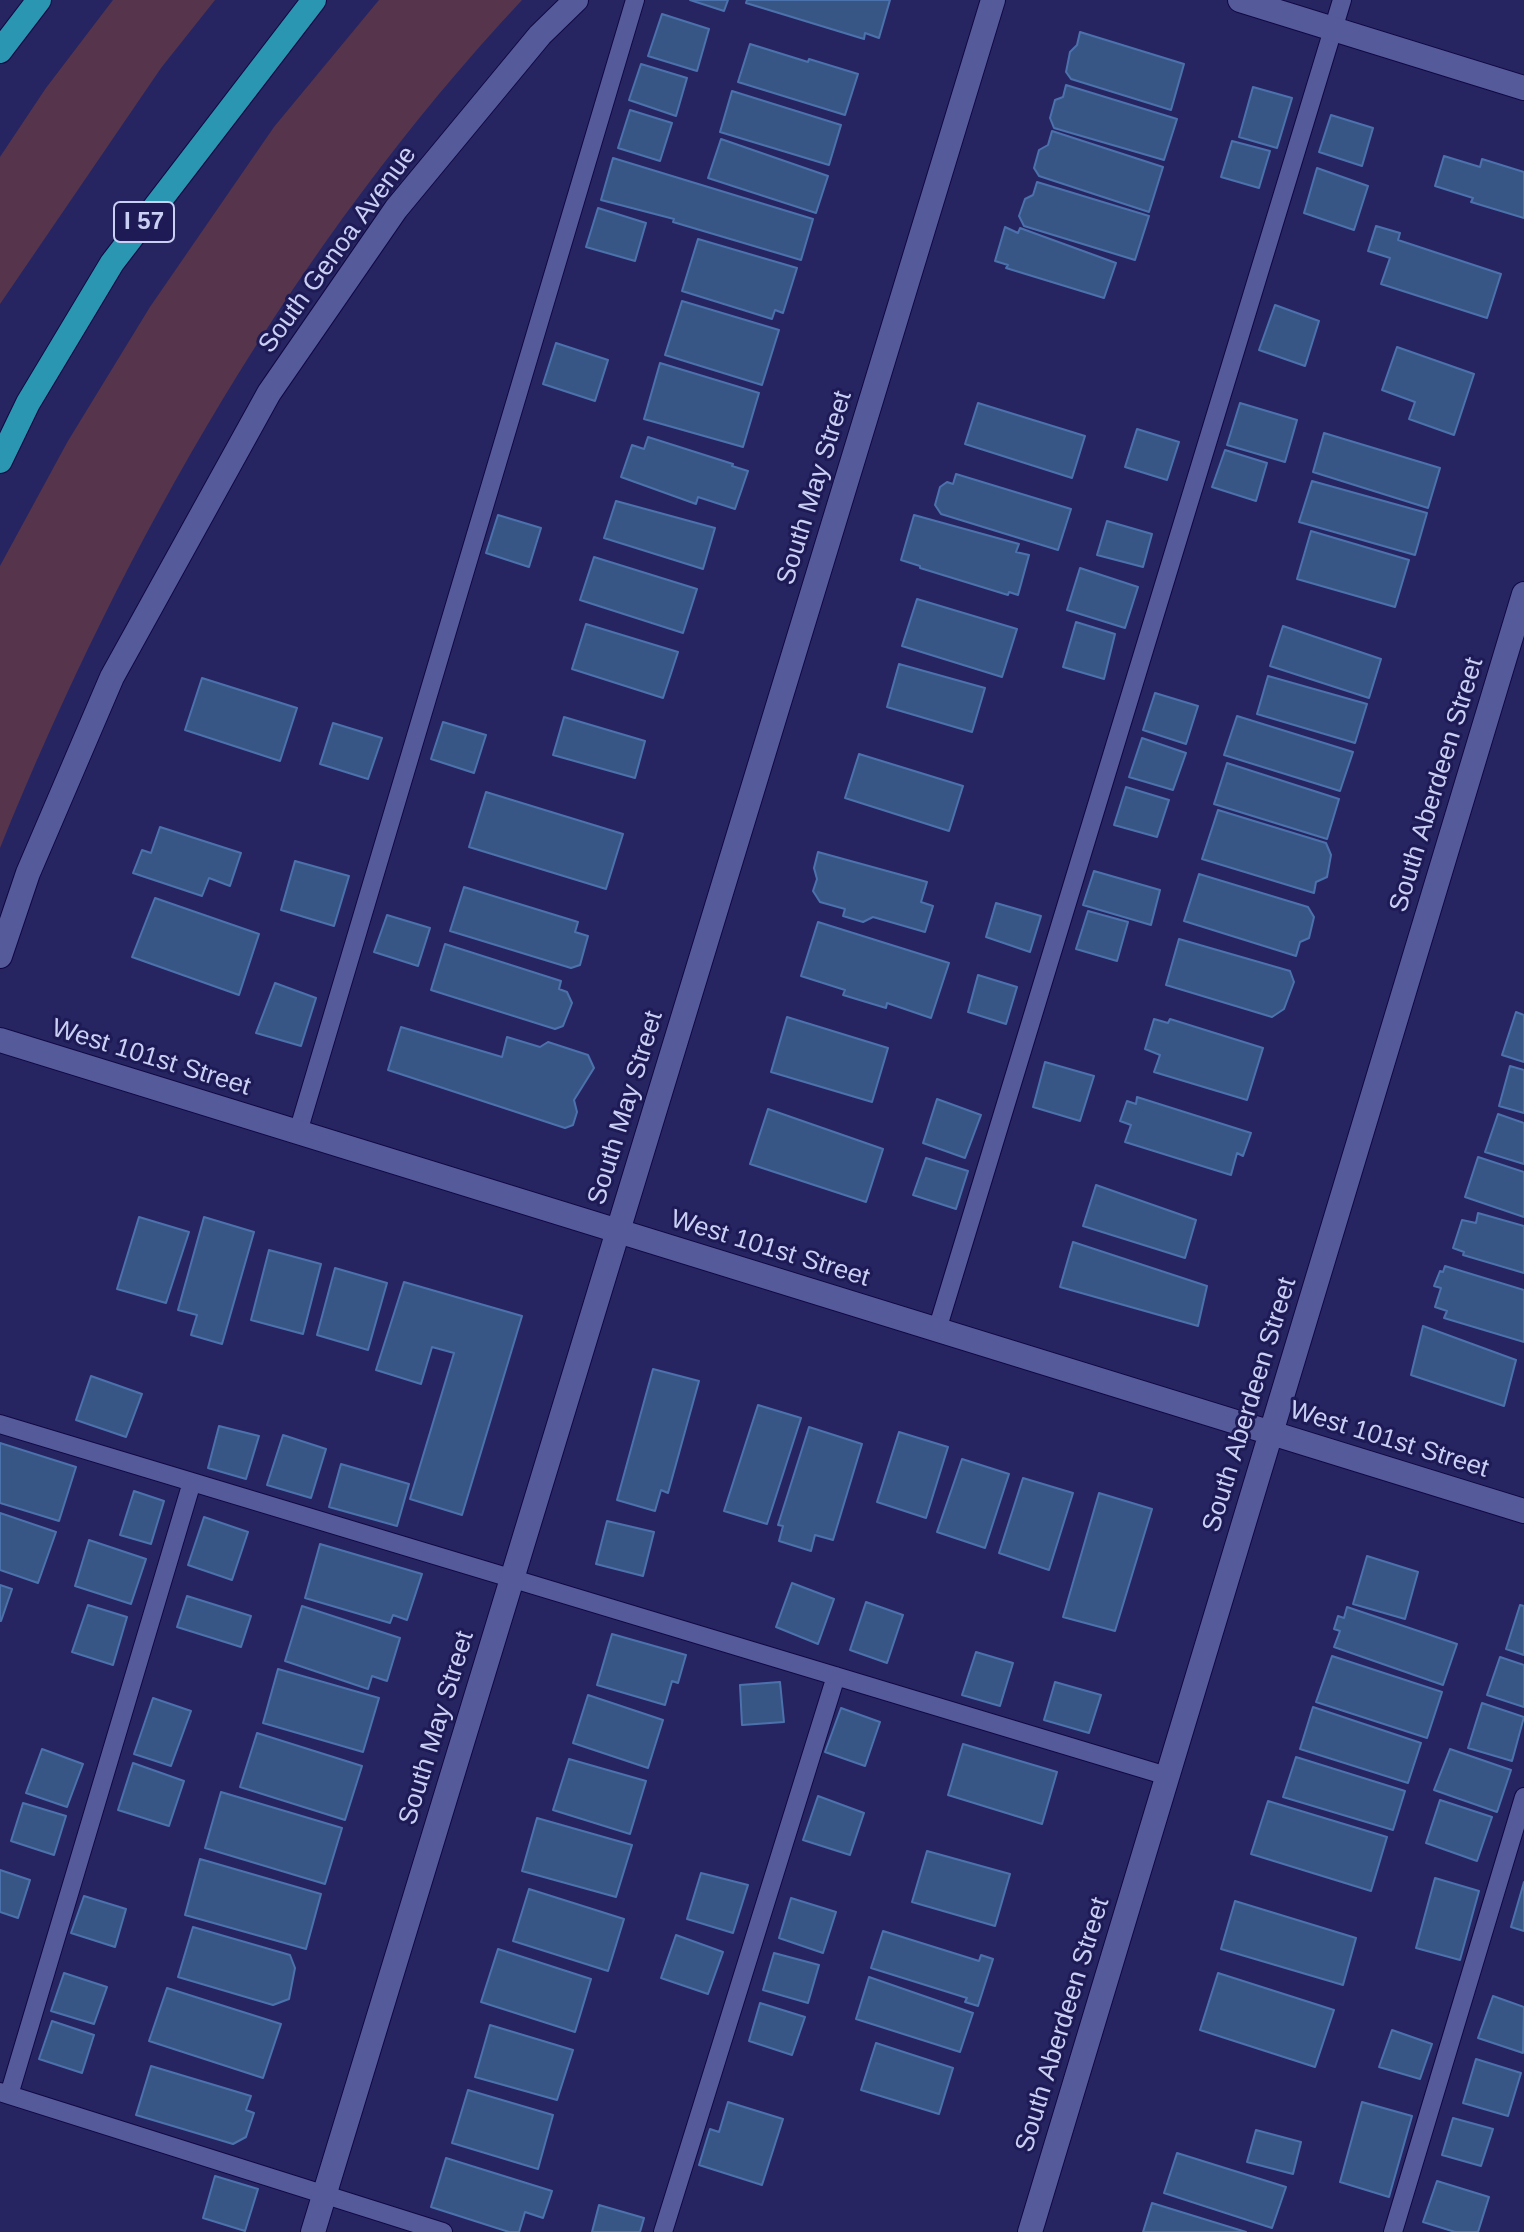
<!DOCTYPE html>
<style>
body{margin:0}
canvas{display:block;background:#262561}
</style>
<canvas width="1524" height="2232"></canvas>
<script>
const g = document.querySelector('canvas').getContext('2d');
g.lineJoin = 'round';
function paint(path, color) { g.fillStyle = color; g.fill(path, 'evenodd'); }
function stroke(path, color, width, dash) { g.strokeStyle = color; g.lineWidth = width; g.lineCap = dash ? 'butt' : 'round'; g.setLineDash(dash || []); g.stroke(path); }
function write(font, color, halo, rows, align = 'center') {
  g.font = font + ' Arial,sans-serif'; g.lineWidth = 6; g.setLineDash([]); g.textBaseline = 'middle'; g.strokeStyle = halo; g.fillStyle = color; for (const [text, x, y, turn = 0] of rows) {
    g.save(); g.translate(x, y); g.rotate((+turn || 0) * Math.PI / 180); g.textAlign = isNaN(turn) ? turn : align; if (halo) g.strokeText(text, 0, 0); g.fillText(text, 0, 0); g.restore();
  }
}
const green = new Path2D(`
 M113 0H215L161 68 0 304V157L46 88Z
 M379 0H522C294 244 125 540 0 848V566L68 441 150 307 274 127Z`);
const building = new Path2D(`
 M690 0H728L724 11Z
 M747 0H890L879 38 865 33 864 39 746 3Z
 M662 14 709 29 697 71 648 56Z
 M1080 32 1184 64 1171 110 1071 79 1066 72 1070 52 1077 45Z
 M750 44 808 62 809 59 858 74 845 115 738 82Z
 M641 64 687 78 676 116 629 100Z
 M1066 85 1177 119 1164 160 1054 128 1050 118 1055 100 1063 97Z
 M1253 87 1292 98 1277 148 1239 137Z
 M732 91 841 125 829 165 720 132Z
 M630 110 672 123 660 161 618 148Z
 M1331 115 1373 128 1362 166 1319 152Z
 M1052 131 1163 167 1149 212 1039 176 1034 168 1039 150 1048 145Z
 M721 139 828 176 816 213 708 178Z
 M1232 141 1270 151 1259 188 1221 177Z
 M1444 156 1480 167 1482 159 1524 172V218L1471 202 1473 198 1435 186Z
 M613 158 813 219 801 260 673 222 674 219 601 200Z
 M1317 168 1368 186 1354 230 1304 213Z
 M1037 182 1149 216 1135 260 1024 226 1019 216 1025 199 1033 195Z
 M598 208 646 223 635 261 586 247Z
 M1376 226 1400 233 1398 240 1501 274 1487 318 1381 284 1390 258 1368 251Z
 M1005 227 1018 233 1020 228 1116 263 1104 298 1006 268 1008 265 995 261Z
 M698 239 797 268 783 313 775 310 772 319 682 291Z
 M682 301 779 330 762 385 665 355Z
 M1275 305 1319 321 1305 366 1259 350Z
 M556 343 608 360 595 401 543 384Z
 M1397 347 1474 374 1454 435 1409 419 1415 402 1382 390Z
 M660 363 759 393 743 447 644 419Z
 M978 403 1085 436 1072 478 965 444Z
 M1240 403 1297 420 1285 462 1227 445Z
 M1137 429 1179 442 1167 480 1125 467Z
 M1324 433 1440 468 1428 508 1313 472Z
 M648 437 733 464 732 466 748 471 735 509 698 497 696 504 621 477 632 445 644 449Z
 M1225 450 1267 463 1256 501 1212 487Z
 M956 474 1071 509 1058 550 941 514 935 505 940 487 947 482 953 484Z
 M1312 481 1427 513 1415 555 1299 522Z
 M616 501 715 528 703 569 604 538Z
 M498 515 541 528 529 567 486 553Z
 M914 515 1019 544 1016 552 1029 555 1018 595 1009 592 1008 595 920 568V566L901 560Z
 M1107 521 1152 534 1143 567 1097 555Z
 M1311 531 1409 560 1395 607 1297 579Z
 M594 557 697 589 683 633 580 600Z
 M1080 568 1138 587 1125 628 1067 610Z
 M917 599 1017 629 1002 677 902 646Z
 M1076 622 1115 634 1104 679 1063 667Z
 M586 624 678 652 663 698 572 669Z
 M1283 626 1381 659 1369 698 1270 666Z
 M899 664 985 688 972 732 887 707Z
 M1268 676 1367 704 1355 743 1257 714Z
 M202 678 297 708 280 761 185 730Z
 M1155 693 1198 706 1186 744 1143 730Z
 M1237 716 1353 752 1340 791 1224 755Z
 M564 717 645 741 635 778 553 755Z
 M443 722 486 735 474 773 431 759Z
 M333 723 382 738 368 779 320 764Z
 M1142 738 1186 753 1173 790 1129 777Z
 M859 754 963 786 949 831 845 798Z
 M1227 763 1339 799 1327 839 1214 804Z
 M1126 787 1169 800 1157 837 1114 825Z
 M486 792 623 834 606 889 469 847Z
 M1218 810 1326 843 1331 855 1327 877 1316 882 1314 893 1202 859Z
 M160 827 241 853 230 886 209 878 202 896 133 873 142 850 151 853Z
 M818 852 927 882 921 902 933 906 925 932 873 917 863 922 843 916 845 909 820 902 813 891 817 879 814 868Z
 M295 861 349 876 334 926 281 910Z
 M1094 871 1160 890 1151 925 1083 905Z
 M1199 874 1308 907 1314 917 1309 938 1300 942 1296 956 1184 921Z
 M464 887 578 922 575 932 588 936 580 965 571 968 450 931Z
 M155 898 259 934 239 995 132 957Z
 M996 903 1041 916 1030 952 986 937Z
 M1088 911 1128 922 1117 961 1076 949Z
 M387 915 430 928 418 966 374 952Z
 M818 922 949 963 931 1018 887 1003 886 1008 843 995 845 990 801 976Z
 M1179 939 1290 971 1294 982 1284 1009 1272 1017 1166 985Z
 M445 944 561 981 559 989 567 992 572 1003 563 1026 555 1029 431 990Z
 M978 975 1017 987 1006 1024 968 1012Z
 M275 983 316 998 301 1046 256 1033Z
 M1516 1012 1524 1015V1062L1502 1055Z
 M787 1017 888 1048 872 1102 771 1072Z
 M1154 1019 1168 1023 1170 1019 1263 1048 1247 1100 1154 1072 1160 1055 1145 1049Z
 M401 1027 502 1057 507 1037 540 1047 548 1042 588 1055 594 1068 574 1100 577 1112 573 1125 565 1128 388 1070Z
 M1045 1062 1094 1076 1080 1121 1033 1107Z
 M1510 1066 1524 1070V1113L1499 1106Z
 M1137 1097 1251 1133 1243 1156 1237 1153 1231 1175 1125 1142 1131 1125 1120 1121 1127 1101 1136 1104Z
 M937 1099 981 1115 965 1158 923 1143Z
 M768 1109 883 1149 866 1202 750 1164Z
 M1498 1114 1524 1123V1164L1485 1152Z
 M1478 1157 1524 1172V1217L1465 1197Z
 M926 1158 968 1171 956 1209 913 1195Z
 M1096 1185 1196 1220 1185 1258 1083 1226Z
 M1478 1213 1524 1226V1273L1463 1255 1464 1252 1453 1248 1462 1220 1476 1223Z
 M139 1217 189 1232 166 1303 117 1289Z
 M204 1217 254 1232 222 1344 191 1335 197 1315 178 1310Z
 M1073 1242 1207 1286 1198 1326 1060 1287Z
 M269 1250 321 1264 303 1334 251 1320Z
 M1445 1266 1524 1290V1342L1444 1318 1447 1311 1435 1307 1441 1288 1434 1286 1440 1271 1443 1272Z
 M335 1268 387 1283 368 1350 317 1335Z
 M404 1282 522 1316 462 1515 410 1499 454 1353 432 1347 421 1384 376 1370Z
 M1423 1326 1516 1360 1504 1406 1411 1375Z
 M653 1369 699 1381 668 1493 661 1490 655 1511 617 1500Z
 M91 1376 142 1394 126 1437 76 1420Z
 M758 1405 801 1418 767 1524 724 1511Z
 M219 1426 259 1436 246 1479 208 1468Z
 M809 1427 862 1444 833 1540 815 1535 811 1551 779 1541 783 1526 778 1525Z
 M899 1432 948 1447 926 1518 877 1502Z
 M283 1435 326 1449 311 1498 267 1485Z
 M0 1443 76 1467 59 1521 0 1503Z
 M962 1459 1009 1474 985 1548 937 1532Z
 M341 1464 409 1484 397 1526 329 1507Z
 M1023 1478 1073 1493 1049 1570 999 1553Z
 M134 1491 164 1501 151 1544 120 1535Z
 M1099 1493 1152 1509 1115 1631 1063 1617Z
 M0 1513 56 1532 38 1583 0 1570Z
 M204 1517 248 1532 232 1580 188 1565Z
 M607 1521 654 1532 643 1576 596 1564Z
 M89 1540 146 1559 131 1604 75 1586Z
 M320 1544 422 1574 407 1620 393 1615 390 1623 305 1598Z
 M1367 1556 1418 1572 1405 1619 1353 1604Z
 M792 1583 834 1599 818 1644 776 1627Z
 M0 1585 12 1589 1 1621H0Z
 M187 1596 251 1616 241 1647 177 1627Z
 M866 1602 903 1615 887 1663 850 1650Z
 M88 1605 127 1617 113 1665 72 1652Z
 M1520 1605 1524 1606V1655L1506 1649Z
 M302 1606 400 1638 387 1681 372 1676 368 1689 285 1661Z
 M1347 1607 1457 1644 1443 1685 1334 1647 1340 1631 1334 1629 1338 1616 1344 1618Z
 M612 1634 686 1655 678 1683 672 1681 665 1705 597 1685Z
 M976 1652 1013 1663 1000 1706 962 1695Z
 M1332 1656 1442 1692 1427 1738 1316 1702Z
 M1500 1657 1524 1665V1707L1487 1695Z
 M278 1669 379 1698 363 1752 263 1723Z
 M780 1682 784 1722 742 1725 740 1685Z
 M1055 1682 1101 1695 1089 1733 1044 1720Z
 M588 1695 663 1720 648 1768 573 1743Z
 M153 1698 191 1711 171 1766 134 1754Z
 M1482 1703 1524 1717 1512 1761 1468 1748Z
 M1313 1707 1421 1743 1408 1783 1300 1749Z
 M841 1708 880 1722 865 1766 825 1752Z
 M257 1733 362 1766 345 1820 240 1787Z
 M963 1744 1057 1772 1042 1824 948 1795Z
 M42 1749 83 1764 67 1807 26 1793Z
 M1450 1749 1511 1770 1497 1812 1434 1790Z
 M1296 1757 1405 1791 1393 1830 1283 1797Z
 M569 1759 646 1781 630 1834 553 1810Z
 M133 1763 184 1781 169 1826 118 1810Z
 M221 1792 342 1828 325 1884 205 1848Z
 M818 1796 864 1813 850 1855 803 1840Z
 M1440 1800 1492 1817 1477 1861 1426 1843Z
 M1268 1801 1387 1837 1371 1891 1251 1854Z
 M23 1803 66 1816 54 1855 11 1841Z
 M537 1818 632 1845 616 1897 522 1871Z
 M927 1851 1010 1874 995 1926 912 1902Z
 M200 1859 321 1894 306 1949 185 1915Z
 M0 1870 30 1880 18 1918 0 1912Z
 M701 1873 748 1885 733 1933 687 1919Z
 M1435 1878 1479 1891 1460 1960 1416 1948Z
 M1524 1882V1931L1511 1927Z
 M529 1889 624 1919 608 1971 513 1941Z
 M84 1896 126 1909 115 1947 71 1933Z
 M791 1898 836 1912 823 1953 779 1938Z
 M1235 1901 1356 1938 1343 1985 1221 1949Z
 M193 1927 290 1955 295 1968 289 1999 273 2005 178 1977Z
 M883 1931 979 1961 981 1955 993 1959 978 2006 965 2002 967 1998 871 1968Z
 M676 1935 723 1952 708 1994 661 1978Z
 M498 1949 591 1979 575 2032 481 2002Z
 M774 1953 819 1965 808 2003 763 1990Z
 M64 1973 107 1987 94 2024 51 2011Z
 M1218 1973 1334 2010 1315 2067 1200 2030Z
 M869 1977 973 2013 960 2052 856 2019Z
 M167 1988 281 2024 263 2078 149 2041Z
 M1493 1996 1524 2007 1523 2053 1478 2038Z
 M760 2003 805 2017 792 2055 749 2041Z
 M52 2021 94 2035 82 2073 39 2059Z
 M490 2025 573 2050 557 2100 475 2077Z
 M1392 2030 1432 2044 1420 2079 1379 2067Z
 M876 2043 953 2068 939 2114 861 2090Z
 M1476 2059 1521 2073 1508 2116 1463 2103Z
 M151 2066 251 2096 246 2110 254 2113 246 2137 233 2144 136 2115Z
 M468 2090 553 2115 538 2169 452 2143Z
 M728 2102 783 2119 762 2185 699 2165 710 2129 719 2132Z
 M1362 2102 1412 2116 1389 2197 1340 2182Z
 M1453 2118 1493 2129 1481 2166 1442 2155Z
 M1256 2130 1301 2142 1293 2174 1247 2162Z
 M1177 2153 1286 2187 1272 2228 1164 2193Z
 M446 2158 552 2191 543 2218 525 2212 519 2232H509L431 2207Z
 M215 2176 258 2189 245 2231 203 2218Z
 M1437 2181 1489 2197 1478 2232H1455L1423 2222Z
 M1152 2203 1246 2232H1143Z
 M599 2205 644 2218 640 2232H592Z`);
const service = new Path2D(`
 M298 1132 635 0
 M937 1330 1342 0
 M0 1424 1167 1776
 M0 2092 443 2232
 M9 2095 192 1482
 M663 2232 836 1676
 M1393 2232 1524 1797`);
const minor = new Path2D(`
 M1240 0 1524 88
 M0 1040 1524 1511
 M313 2232 993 0
 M1030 2232 1524 594`);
const tertiary = new Path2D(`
 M0 956 28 873 112 677 269 393 396 209 540 35 576 0`);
const motorway = new Path2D(`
 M0 51 39 0
 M0 461 28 403 112 263 314 0`);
const shields = [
 [144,222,60]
];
const shieldNames = [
 ["I 57",144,222]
];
const streetNames = [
 ["South Genoa Avenue",338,250,-54],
 ["South May Street",815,488,-73],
 ["South Aberdeen Street",1437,785,-73],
 ["West 101st Street",151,1058,17],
 ["South May Street",626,1108,-73],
 ["West 101st Street",770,1249,17],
 ["South Aberdeen Street",1250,1405,-73],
 ["West 101st Street",1389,1440,17],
 ["South May Street",437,1728,-73],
 ["South Aberdeen Street",1063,2025,-73]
];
paint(green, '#56354c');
paint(building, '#385685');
stroke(building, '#4c72ad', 2);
stroke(service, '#110843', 20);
stroke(minor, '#110843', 26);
stroke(tertiary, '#110843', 26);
stroke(motorway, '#110843', 26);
stroke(service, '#555a9b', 18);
stroke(minor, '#555a9b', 24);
stroke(tertiary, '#555a9b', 24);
stroke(motorway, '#2b96b1', 24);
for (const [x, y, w] of shields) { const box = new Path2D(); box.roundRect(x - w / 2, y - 20, w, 40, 6); g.fillStyle = '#1d1a55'; g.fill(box); stroke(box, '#cacff4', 2); }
write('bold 24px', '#cacff4', null, shieldNames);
write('26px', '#cacff4', '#1d1a55', streetNames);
</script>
